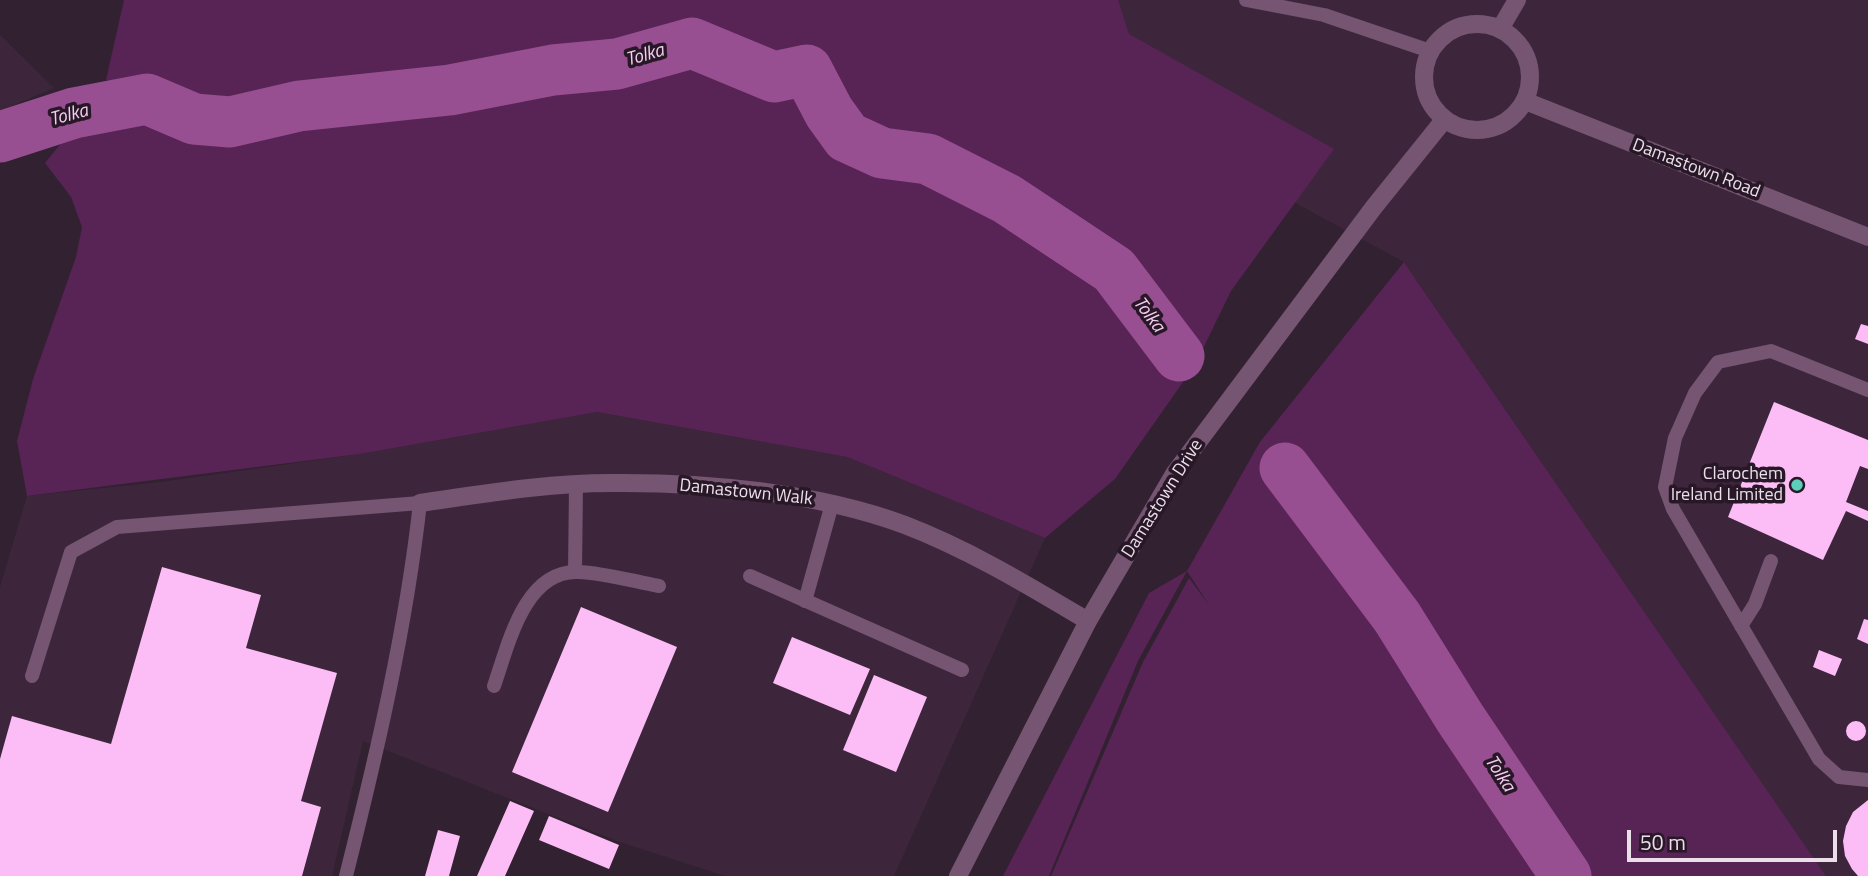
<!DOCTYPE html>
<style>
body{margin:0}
#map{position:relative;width:1868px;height:876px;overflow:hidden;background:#322131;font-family:"Titillium Web",sans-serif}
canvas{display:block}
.scale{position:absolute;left:1627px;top:830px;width:210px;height:32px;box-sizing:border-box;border:4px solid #ebdfea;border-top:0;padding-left:9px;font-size:21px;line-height:24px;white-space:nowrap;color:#ebdfea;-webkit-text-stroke:5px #281827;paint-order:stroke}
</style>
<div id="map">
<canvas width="1868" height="876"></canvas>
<div class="scale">50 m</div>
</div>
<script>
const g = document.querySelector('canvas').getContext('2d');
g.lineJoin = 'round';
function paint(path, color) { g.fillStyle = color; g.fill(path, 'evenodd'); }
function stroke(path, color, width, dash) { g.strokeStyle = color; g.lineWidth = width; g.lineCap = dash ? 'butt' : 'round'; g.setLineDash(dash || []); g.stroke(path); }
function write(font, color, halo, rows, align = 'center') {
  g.font = font + ' "Titillium Web",sans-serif'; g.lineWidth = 7; g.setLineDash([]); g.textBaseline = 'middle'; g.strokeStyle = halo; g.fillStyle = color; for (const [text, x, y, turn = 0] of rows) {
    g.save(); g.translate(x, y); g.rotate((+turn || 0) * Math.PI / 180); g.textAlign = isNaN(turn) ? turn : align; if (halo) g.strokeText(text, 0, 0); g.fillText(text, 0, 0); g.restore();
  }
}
const built = new Path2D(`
 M922 0H1868V876H1826L1404 262Z
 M0 35 54 88 0 111Z
 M597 412 847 457 1045 538 894 876H725L617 841 363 741 332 876H0V587L27 496 161 482 360 454Z`);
const green = new Path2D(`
 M124 0H1118L1129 34 1334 149 1231 291 1195 365 1115 479 1045 538 847 457 597 412 360 454 27 496 17 441 33 379 76 257 82 227 71 197 45 163 62 142 122 120 174 124 185 99 106 80Z
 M1404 262 1423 290 1826 876H1051L1143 662 1189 578 1209 605 1187 571 1138 661 1049 876H1003L1149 593 1187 571 1260 442Z`);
const river = new Path2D(`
 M0 137 74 113 147 99 194 119 230 122 299 106 450 90 553 70 617 64 692 43 774 77 807 70 829 112 847 137 882 153 928 159 1007 199 1114 270 1179 356
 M1285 468 1397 617 1460 718 1566 876`);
const building = new Path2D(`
 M1861 324 1868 326V344L1855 339Z
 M1774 402 1868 440V469L1860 466 1846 502 1868 511V521L1846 511 1823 560 1728 517Z
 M162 567 261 595 246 648 337 673 301 801 321 807 302 876H0V759L12 716 111 744Z
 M581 607 677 647 608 812 512 772Z
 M1864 619 1868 620V644L1857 639Z
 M792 637 870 669 850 715 773 683Z
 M1819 650 1842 659 1835 676 1813 667Z
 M874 675 927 697 896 772 843 750Z
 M1846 731a10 10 0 1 1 20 0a10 10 0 1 1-20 0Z
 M1868 800V876H1858L1852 869 1845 856 1843 841 1846 826 1853 812Z
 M510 801 534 811 505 876H477Z
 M549 816 619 845 609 869 539 840Z
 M438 830 460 836 449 876H425Z`);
const service = new Path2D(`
 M1246 0 1324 15 1430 51
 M1868 390 1771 351 1718 362 1695 393 1675 438 1665 487 1673 509 1819 759 1839 777 1868 780
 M575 572 576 485
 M750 576 962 670
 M805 601 832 504
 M1741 626 1755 604 1771 561
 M32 676 71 552 117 527 420 503C406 629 377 753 346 876
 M494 686C508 646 524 570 578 572 605 573 632 581 659 586`);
const minor = new Path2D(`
 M1500 29 1517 0
 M420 503C483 494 547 483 611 483 705 482 816 492 905 525 970 550 1029 586 1088 621`);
const tertiary = new Path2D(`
 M1424 77a53 53 0 1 1 106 0a53 53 0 1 1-106 0Z
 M1525 101 1868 237
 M958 876 1088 621 1174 474 1374 207 1444 120`);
const markers = [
 [1797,485,7,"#5cceba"]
];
const streetNames = [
 ["Damastown Road",1696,169,21],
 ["Damastown Walk",746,493,6],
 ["Damastown Drive",1163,499,-58]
];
const poiNames = [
 ["Clarochem",1783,475],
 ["Ireland Limited",1783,496]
];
const waterNames = [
 ["Tolka",645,56,-16],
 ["Tolka",69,116,-15],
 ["Tolka",1148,315,53],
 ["Tolka",1499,774,57]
];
paint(built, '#3d263b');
paint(green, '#582355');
stroke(river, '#974f91', 51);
paint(building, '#fcbcf5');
stroke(service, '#755571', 14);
stroke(minor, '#755571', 18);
stroke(tertiary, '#755571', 18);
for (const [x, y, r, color] of markers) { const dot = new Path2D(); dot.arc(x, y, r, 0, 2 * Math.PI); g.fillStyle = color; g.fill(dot); stroke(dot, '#281827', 2.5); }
write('18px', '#ebdfea', '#281827', streetNames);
write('18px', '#ebdfea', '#281827', poiNames, 'right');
write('italic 19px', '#f5cdf0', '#281827', waterNames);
</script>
